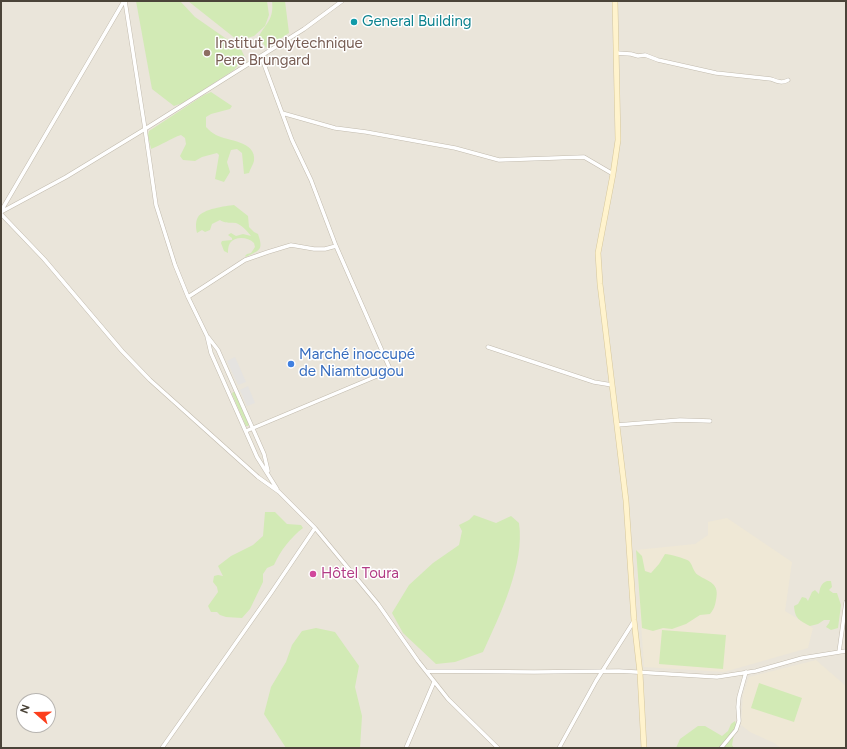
<!DOCTYPE html>
<meta charset="utf-8">
<style>
body{margin:0}
#map{position:relative;width:847px;height:749px;overflow:hidden;background:#f6f3ec;font-family:Figtree,sans-serif}
canvas{display:block}
.frame{position:absolute;inset:0;border:2px solid #4b4439;pointer-events:none}
.north{position:absolute;left:16px;top:693px;width:40px;height:40px;box-sizing:border-box;background:#fff;border:1px solid #b7b4b0;border-radius:50%;rotate:290deg;font-size:11px;font-weight:700;line-height:16px;text-align:center;color:#4b4439}
.north::after{content:'';display:block;margin:auto;width:14px;height:18px;background:#fc3f1d;clip-path:polygon(50% 0,100% 100%,50% 72%,0 100%)}
</style>
<div id="map">
<canvas width="847" height="749"></canvas>
<div class="frame"></div>
<div class="north">N</div>
</div>
<script>
const g = document.querySelector('canvas').getContext('2d');
g.lineJoin = 'round';
function paint(path, color) { g.fillStyle = color; g.fill(path, 'evenodd'); }
function stroke(path, color, width, dash) { g.strokeStyle = color; g.lineWidth = width; g.lineCap = dash ? 'butt' : 'round'; g.setLineDash(dash || []); g.stroke(path); }
function write(font, color, halo, rows, align = 'center') {
  g.font = font + ' Figtree,sans-serif'; g.lineWidth = 3; g.setLineDash([]); g.textBaseline = 'middle'; g.strokeStyle = halo; g.fillStyle = color; for (const [text, x, y, turn = 0] of rows) {
    g.save(); g.translate(x, y); g.rotate((+turn || 0) * Math.PI / 180); g.textAlign = isNaN(turn) ? turn : align; if (halo) g.strokeText(text, 0, 0); g.fillText(text, 0, 0); g.restore();
  }
}
const residential = new Path2D(`
 M1 1H846V748H1ZM24 701H48V725H24Z`);
const education = new Path2D(`
 M727 518 792 562 785 611 813 628 808 648 724 672 644 667 636 550 695 544 708 535V522Z
 M816 660 846 686V748H781L774 743 750 732 741 725 743 694 749 677Z`);
const green = new Path2D(`
 M136 1H180L195 17 241 49 246 60 238 65 234 70 183 103 174 106 152 89Z
 M188 1H267L269 15 265 26 254 36 247 38 239 39H236Z
 M272 1H285L289 33 266 48 259 36C267 22 274 19 272 1Z
 M211 92 232 106 230 109 211 114 206 117V127C209 130 212 133 216 135 227 141 257 141 254 161 253 165 250 169 249 173L244 174 242 153 237 149 231 150 227 162 230 172 224 182 215 179 219 155 217 153 202 157 195 161 183 160 180 156 186 144 185 138 181 135C171 138 162 145 151 149L148 135 149 131 204 95Z
 M234 205 248 216 249 227 254 232 258 234C264 251 259 250 246 257L245 256 247 254 251 253 255 247 254 243C248 237 235 236 230 243 228 246 228 250 228 253L224 251 221 243 222 241 232 240V238L228 235 231 233 236 236 243 234 251 236C247 231 242 225 236 223 229 222 226 224 220 220L212 224 210 230 205 232 202 230 197 233C196 229 195 222 198 217 203 209 225 206 234 205Z
 M233 392H235L249 425 248 426H246L232 394Z
 M265 512H275L287 524 301 525 303 528C290 538 281 550 274 565L267 568 263 574V582L250 609 242 618 226 617 220 615 217 612H211L208 606 218 592 217 587 213 582 214 576 218 575 223 576 218 566 231 556 253 545 263 536Z
 M474 515 496 523 511 516 519 523C525 564 500 615 483 652L455 662 436 664 403 633 392 613 409 585 433 563 459 545 462 531 459 525 469 520Z
 M636 550 642 556 645 571 651 573 659 564 665 554C670 554 684 558 689 561 693 565 693 572 698 575 709 582 720 583 716 600 715 606 714 609 710 614L700 615 686 624 672 629 663 628 653 631 642 628Z
 M827 581H831L832 587 829 590 833 593H837L841 605 838 628 831 630 826 627 829 623 830 620H824L818 624 810 626C799 620 795 619 794 606L798 604 802 597 806 598 808 601 812 592 815 590 819 594C820 588 821 583 827 581Z
 M316 628 335 632 359 666 355 687 362 716 360 748H286L264 714 271 687 286 662 292 645 302 631Z
 M662 630 726 635 723 669 659 664Z
 M759 683 802 698 794 722 751 708Z
 M735 721 736 724 732 745 734 748H676L680 739 698 726H705L722 736 728 731 731 724Z`);
const parking = new Path2D(`
 M235 357 246 382 238 385 227 361Z
 M248 386 255 403 247 406 240 390Z`);
const street = new Path2D(`
 M125 1 145 129 156 205 175 265 188 297 207 336 211 353 215 362 257 457 277 489
 M616 53 631 54 638 56 645 55 658 60 716 73 771 79C776 81 782 84 788 80
 M282 113 335 128 366 132 455 148 499 160 584 157 613 174
 M1 211 124 1
 M1 212 66 177 145 129 304 29 342 1
 M1 214 44 259 122 351 150 380 258 477 279 492 315 528 378 604 418 661 448 699 498 748
 M188 297 245 260 268 252 291 245 314 249H325L336 246
 M208 337 218 350 264 454 268 471
 M488 347 594 382 612 385
 M617 425 680 420 710 421
 M246 431 389 371 390 369 336 246 311 180 292 140 261 56
 M839 652 846 602
 M426 671 534 672 619 671 717 677 756 671 802 658 846 651
 M162 748 271 593 315 528
 M406 748 434 682
 M559 748 596 681 634 621
 M721 748 736 730 739 721 738 707 739 697 746 672`);
const secondary = new Path2D(`
 M615 1 618 140 613 174 598 253 600 284 626 501 634 620 640 673 644 748`);
const markers = [
 [354,22,4,"#0f9aa8"],
 [207,53,4,"#8d6e63"],
 [291,364,4,"#3f7fe0"],
 [313,574,4,"#d1479c"]
];
const cultureNames = [
 ["General Building",362,22]
];
const educationNames = [
 ["Institut Polytechnique",215,44],
 ["Pere Brungard",215,61]
];
const shopNames = [
 ["Marché inoccupé",299,355],
 ["de Niamtougou",299,372]
];
const hotelNames = [
 ["Hôtel Toura",321,574]
];
paint(residential, '#eae5da');
paint(education, '#efe8d6');
paint(green, '#d2eab5');
paint(parking, '#e5e3e0');
stroke(street, '#c2bbae', 4.5);
stroke(secondary, '#d6c79b', 6);
stroke(street, '#fff', 3.5);
stroke(secondary, '#fff3cd', 5);
for (const [x, y, r, color] of markers) { const dot = new Path2D(); dot.arc(x, y, r, 0, 2 * Math.PI); g.fillStyle = color; g.fill(dot); stroke(dot, '#fff', 1.5); }
write('15px', '#0d838f', '#fff', cultureNames, 'left');
write('15px', '#785e54', '#fff', educationNames, 'left');
write('15px', '#366cbe', '#fff', shopNames, 'left');
write('15px', '#b23c85', '#fff', hotelNames, 'left');
</script>
